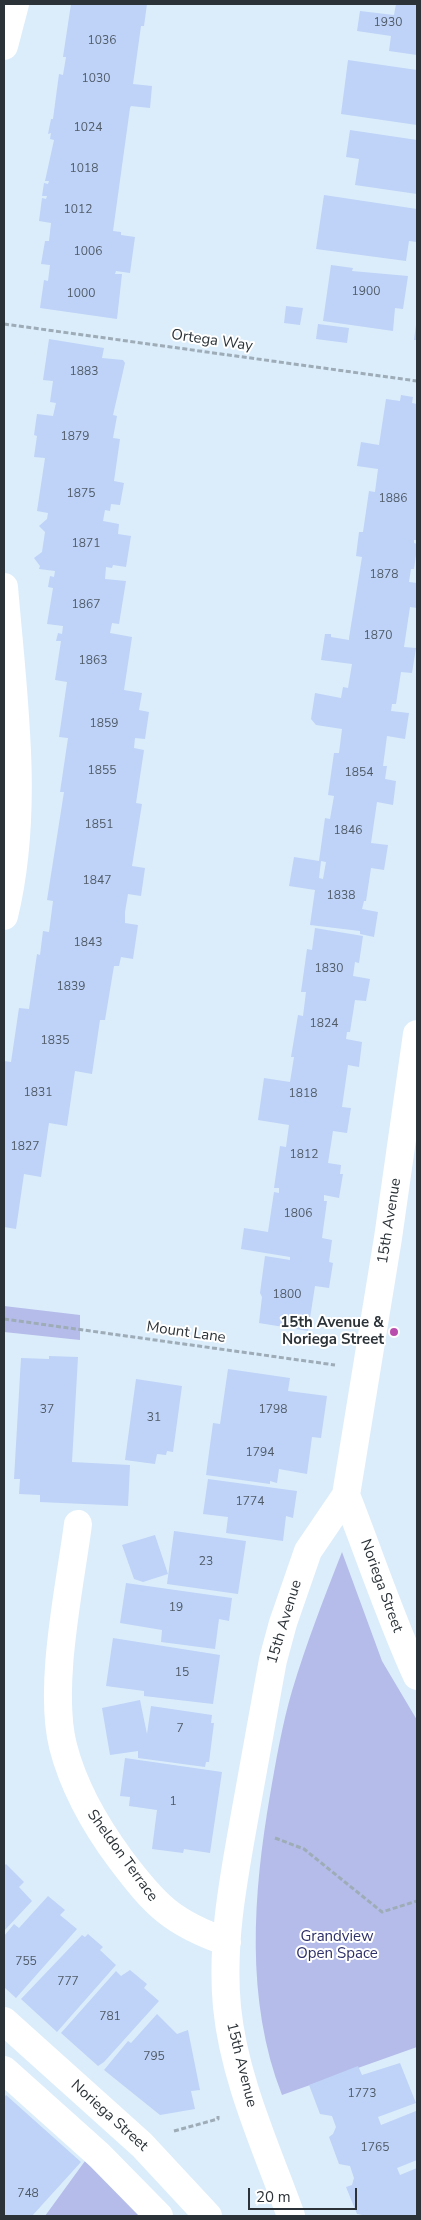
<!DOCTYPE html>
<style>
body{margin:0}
#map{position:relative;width:421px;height:2220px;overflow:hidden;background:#dbedfb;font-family:"Nunito Sans",sans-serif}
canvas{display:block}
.frame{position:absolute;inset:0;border:5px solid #2c3338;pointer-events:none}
.scale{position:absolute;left:248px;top:2188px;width:109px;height:22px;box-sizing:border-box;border:2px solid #2c3338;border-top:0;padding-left:6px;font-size:15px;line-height:18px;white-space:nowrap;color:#2c3338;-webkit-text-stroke:4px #fff;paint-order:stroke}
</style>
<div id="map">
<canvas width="421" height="2220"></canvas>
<div class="frame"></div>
<div class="scale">20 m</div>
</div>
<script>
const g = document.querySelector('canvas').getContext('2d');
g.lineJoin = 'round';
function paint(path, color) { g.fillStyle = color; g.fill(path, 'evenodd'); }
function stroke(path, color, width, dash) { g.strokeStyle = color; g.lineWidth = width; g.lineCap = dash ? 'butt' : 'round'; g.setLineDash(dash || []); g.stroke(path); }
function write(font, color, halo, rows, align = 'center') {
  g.font = font + ' "Nunito Sans",sans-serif'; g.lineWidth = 4; g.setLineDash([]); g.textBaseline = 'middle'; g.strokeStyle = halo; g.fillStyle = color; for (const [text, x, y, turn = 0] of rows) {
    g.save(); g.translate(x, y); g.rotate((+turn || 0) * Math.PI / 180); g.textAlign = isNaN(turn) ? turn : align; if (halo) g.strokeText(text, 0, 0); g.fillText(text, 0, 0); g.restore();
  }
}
const green = new Path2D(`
 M4 1306 80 1315V1340L4 1332Z
 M342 1552 382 1661 417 1720V2047L282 2095C245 2000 253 1894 270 1795 276 1761 282 1725 292 1691 306 1644 324 1598 342 1552Z
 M85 2161 139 2216H45Z`);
const building = new Path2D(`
 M71 4H147L144 26H141L133 84 152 86 150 108 131 106 130 108 113 231 121 232V235L135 237 130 273 116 271 115 274H122L117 319 40 308 44 280 48 281 50 265 41 264 45 241H49L51 223 39 221 42 198 46 199 47 196H42L44 183 48 184 49 181H45L54 140 50 139 51 133 48 134 51 119H53L59 74 63 75 66 57H63Z
 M396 4H417V55L389 51 391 36 357 31 360 11 394 15Z
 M348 60 417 70V125L341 114Z
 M350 130 417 140V194L355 185 359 159 346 157Z
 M324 195 417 209V242L409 241 406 261 316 249Z
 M331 265 353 268 352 271 408 276 403 309 395 308 393 331 323 321Z
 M286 306 303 308 300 325 284 323Z
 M318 324 349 328 347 343 316 339Z
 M416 325 417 326V340H414Z
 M49 339 104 348 102 358 123 360 125 363 113 415 117 416 113 438 120 439 114 481 124 483 120 505 111 504 110 511 105 510 103 521 119 524 118 534 131 536 126 567 113 565 112 568 106 567 105 579 126 581 119 624 112 623 110 633 132 637 124 690 142 693 139 710 149 712 145 739 135 738 134 748 144 750 136 803 142 804 132 866 145 868 141 896 128 894 125 912V923L138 925 133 959 121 957 119 966H114L105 1020H100L92 1074 75 1071 67 1126 49 1123 41 1177 24 1174 16 1229 4 1227V1061L11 1062 19 1008 29 1009 37 954 40 955 43 931 49 932 53 901 47 900 64 792H60L68 738 59 737 67 682 55 680 61 641H56L58 633 62 634 63 626 47 624 53 588 48 587 50 576 54 577 55 571 39 569 40 566 34 558 42 552 45 532 39 526 47 519 48 513 37 511 45 458 34 457 37 436 34 435 37 414 53 416 56 403 50 402 53 381 43 380Z
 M401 395 413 397 412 403 417 404V540H414V543L417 544V548L414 569H411L409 582 417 583V608L410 607 404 647 416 648 412 673 401 672 396 704H392L391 711 409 713 405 739 387 736 383 766H387L385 779 396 781 393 805 377 802 371 843 388 845 384 870 371 868 366 901H364L362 909 378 912 374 937 360 934V931L310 925 315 890 289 886 294 857 319 861 325 818 330 819 334 796 328 795 334 753H339L342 729 316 725 311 719 315 693 341 698 343 687 348 688 352 664 321 660 325 634H331V637L349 640V638L362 557 356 556 359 532H363L369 491 375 492 378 469 357 466 361 442 379 445 386 399 400 401ZM321 861 326 862 323 879 319 878Z
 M315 928 363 936 359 963 355 962 353 976 370 979 366 1001 355 1000 350 1032H347L346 1039 362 1042 359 1067 348 1065 342 1107 351 1108 347 1133 333 1131 328 1163 341 1165 340 1174H343L339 1198 324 1195V1201H327L322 1238 332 1240 329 1262 333 1263 329 1288 315 1286 308 1331 259 1323 262 1297 260 1293 265 1256 290 1260V1257L241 1249 244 1228 268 1232 274 1192 279 1193V1188H274L280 1146 286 1147 289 1125 258 1120 264 1078 290 1082 294 1057H291L298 1015 303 1016 306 992H301L307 949 312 950Z
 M49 1356 78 1357 72 1462 130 1465 128 1506 40 1502V1495L19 1494 20 1479H14L21 1358 49 1359Z
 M228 1369 290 1378 288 1391 327 1396 321 1438 312 1437 307 1474 279 1469 277 1483 270 1481V1484L206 1475 213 1423 220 1424Z
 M136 1379 182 1386 173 1452 167 1451 166 1455 157 1454 155 1464 125 1460Z
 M208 1479 297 1491 293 1518 286 1516 283 1541 226 1533 228 1517 203 1514Z
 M174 1531 246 1541 238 1594 167 1584Z
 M155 1535 168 1574 143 1582 134 1579 122 1545Z
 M126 1583 232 1598 229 1621 219 1619 215 1649 161 1642 162 1630 120 1623Z
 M113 1638 220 1655 213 1704 144 1696V1691L106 1686Z
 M140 1700 147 1734 151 1706 212 1715 211 1723H214L209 1762H206L205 1767 138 1758V1751L110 1755 102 1708Z
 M125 1758 222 1772 210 1853 184 1849 183 1853 152 1849 157 1810 129 1806 130 1797 120 1796Z
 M6 1864 24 1882 19 1887 32 1901 4 1931V1866Z
 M48 1896 65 1910 60 1915 77 1929 16 1998 4 1987V1936L14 1924 19 1928Z
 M88 1934 103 1947 100 1950 116 1965 57 2032 21 1999 82 1935 85 1937Z
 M130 1970 147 1984 144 1988 159 2001 104 2062 98 2066 61 2033 116 1971 121 1976Z
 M157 2014 177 2034 188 2030 200 2090 191 2091 195 2109 160 2115 104 2070 128 2041 131 2043Z
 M400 2063 416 2103 378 2117 381 2125 416 2111 417 2160 397 2168 400 2175 417 2168V2216H367L357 2214 346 2187 352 2185 354 2178 350 2166 339 2164 329 2137 333 2134 336 2127 332 2116 320 2114 309 2085 358 2066 362 2075Z
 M6 2095 81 2162 32 2216H4V2098Z`);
const path = new Path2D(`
 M4 324 417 381
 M4 1319 335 1365
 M275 1838 304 1849 382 1912 417 1901
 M174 2131 218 2119V2116`);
const minor = new Path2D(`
 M4 46 15 4
 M4 587C13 696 30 809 4 916
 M346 1495C370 1556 390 1617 417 1676
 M78 1524C70 1586 48 1686 63 1746 74 1789 95 1825 121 1860 155 1905 172 1923 227 1942
 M4 2021 142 2145 208 2216
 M4 2070 100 2156 159 2216
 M291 2216C267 2149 234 2079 227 2007 221 1945 233 1881 244 1820 254 1766 263 1713 273 1660L283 1623 308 1551 346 1495 388 1238 417 1034`);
const markers = [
 [394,1332,5,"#b94dad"]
];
const numberNames = [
 ["1930",388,23],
 ["1036",102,41],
 ["1030",96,79],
 ["1024",88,128],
 ["1018",84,169],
 ["1012",78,210],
 ["1006",88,252],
 ["1900",366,292],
 ["1000",81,294],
 ["1883",84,372],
 ["1879",75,437],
 ["1875",81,494],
 ["1886",393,499],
 ["1871",86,544],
 ["1878",384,575],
 ["1867",86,605],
 ["1870",378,636],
 ["1863",93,661],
 ["1859",104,724],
 ["1855",102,771],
 ["1854",359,773],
 ["1851",99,825],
 ["1846",348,831],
 ["1847",97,881],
 ["1838",341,896],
 ["1843",88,943],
 ["1830",329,969],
 ["1839",71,987],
 ["1824",324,1024],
 ["1835",55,1041],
 ["1831",38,1093],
 ["1818",303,1094],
 ["1827",25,1147],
 ["1812",304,1155],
 ["1806",298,1214],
 ["1800",287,1295],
 ["37",47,1410],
 ["1798",273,1410],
 ["31",154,1418],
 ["1794",260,1453],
 ["1774",250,1502],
 ["23",206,1562],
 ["19",176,1608],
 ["15",182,1673],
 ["7",180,1729],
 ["1",173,1802],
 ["755",26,1962],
 ["777",68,1982],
 ["781",110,2017],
 ["795",154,2057],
 ["1773",362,2094],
 ["1765",375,2148],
 ["748",28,2194]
];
const streetNames = [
 ["Ortega Way",212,341,8],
 ["15th Avenue",390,1221,-81],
 ["Mount Lane",186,1333,8],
 ["Noriega Street",381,1586,70],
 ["15th Avenue",285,1622,-73],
 ["Sheldon Terrace",122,1856,54],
 ["15th Avenue",241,2065,76],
 ["Noriega Street",109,2116,42]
];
const poiNames = [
 ["15th Avenue &",384,1323],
 ["Noriega Street",384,1340]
];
const parkNames = [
 ["Grandview",337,1937],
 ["Open Space",337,1954]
];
paint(green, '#b5bce9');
paint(building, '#bed3f7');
stroke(path, '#9eacb7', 3, [5, 2.5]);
stroke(minor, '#fff', 28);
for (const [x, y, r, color] of markers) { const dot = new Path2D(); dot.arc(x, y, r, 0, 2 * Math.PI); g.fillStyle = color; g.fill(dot); stroke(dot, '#fff', 2); }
write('12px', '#505b68', null, numberNames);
write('15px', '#2c3338', '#fff', streetNames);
write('bold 15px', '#2c3338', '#fff', poiNames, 'right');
write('15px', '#2d2f68', '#fff', parkNames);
</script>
